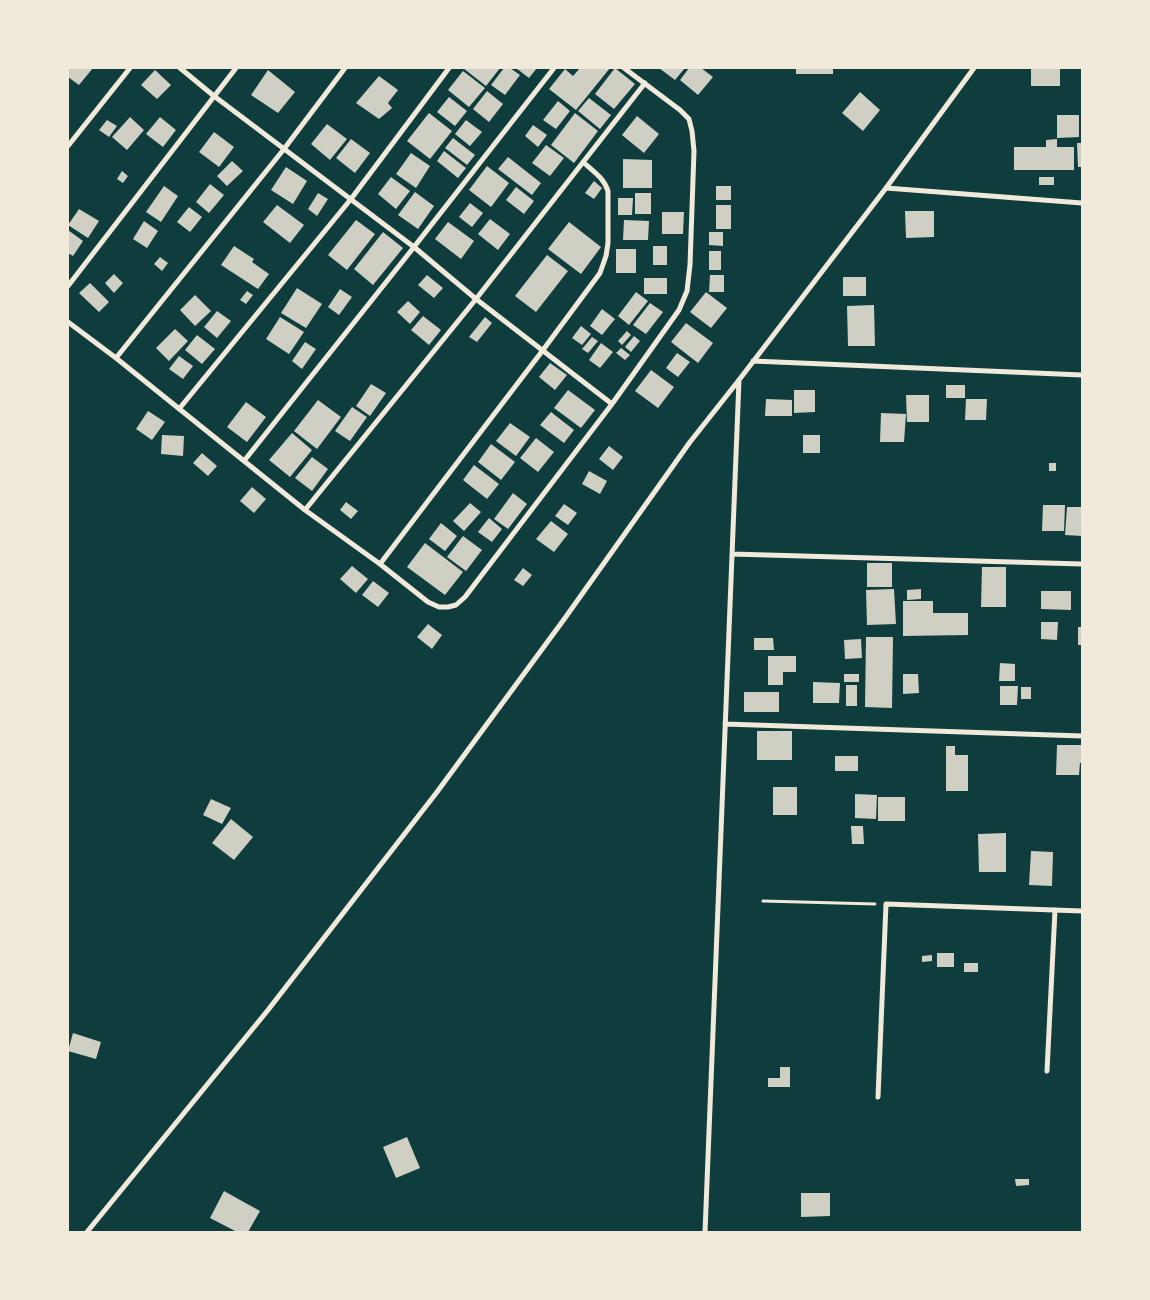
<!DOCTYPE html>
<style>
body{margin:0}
#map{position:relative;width:1150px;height:1300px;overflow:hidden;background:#0f3d3e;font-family:Arial,sans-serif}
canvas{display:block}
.frame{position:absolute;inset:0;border:69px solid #f1e9da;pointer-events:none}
</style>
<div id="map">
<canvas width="1150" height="1300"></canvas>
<div class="frame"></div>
</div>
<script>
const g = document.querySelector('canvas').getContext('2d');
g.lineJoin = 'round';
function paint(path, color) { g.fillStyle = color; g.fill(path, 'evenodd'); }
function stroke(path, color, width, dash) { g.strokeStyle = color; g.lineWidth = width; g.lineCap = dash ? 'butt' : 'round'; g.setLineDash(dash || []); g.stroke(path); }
const building = new Path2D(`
 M68 68H93L79 85 68 77Z
 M463 68H500L486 86Z
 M504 68H510L520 75 505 95 491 85Z
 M516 68H537L529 78Z
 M580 68H610L576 110 549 89 565 69 573 76Z
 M615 68 635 84 614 109 595 94Z
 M659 68H685L675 80Z
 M689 68H701L713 77 698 95 680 80Z
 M796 68H833V74H796Z
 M1031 68H1060V86H1031Z
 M155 70 171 85 157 99 141 85Z
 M268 70 295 92 278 113 251 95Z
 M463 71 485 88 469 107 448 90Z
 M379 76 398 90 388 103 392 108 379 119 356 103Z
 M487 91 503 104 489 122 473 109Z
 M860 92 880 110 863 131 842 113Z
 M449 97 467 111 455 126 437 112Z
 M589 98 611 115 600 129 578 111Z
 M558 101 570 111 556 129 543 120Z
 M429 113 452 131 430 159 407 141Z
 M575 113 598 131 574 163 551 145Z
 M1057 115H1079V137L1057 138Z
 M637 116 659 134 644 153 622 135Z
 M130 117 144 130 127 150 112 137Z
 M160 117 176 130 163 147 146 134Z
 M107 120 117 126 109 137 99 130Z
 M466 120 482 132 470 146 455 134Z
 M327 124 347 139 330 160 311 144Z
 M533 125 547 135 538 147 525 136Z
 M214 132 234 147 219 167 199 152Z
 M453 138 475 155 467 165 445 148Z
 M351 139 370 153 355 173 336 158Z
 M1057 139V147H1074V170H1014V147H1046V140Z
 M1077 143H1082V167H1078Z
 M546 145 564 158 550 176 532 163Z
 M444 151 466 168 458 178 437 161Z
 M411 153 430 166 416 188 396 174Z
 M508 157 541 183 532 195 498 169Z
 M623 159 652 160V188H623Z
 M232 161 243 171 227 186 217 176Z
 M487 166 509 183 491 207 469 190Z
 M286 167 307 181 293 204 271 190Z
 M122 171 128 176 123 183 117 179Z
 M391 177 410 191 396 209 378 194Z
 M1039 177H1054V185H1039Z
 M594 181 602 188 594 199 585 193Z
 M210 184 224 195 209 213 196 202Z
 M164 186 178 196 161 222 146 212Z
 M716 186H731V200H716Z
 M516 187 534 201 524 214 506 200Z
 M415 192 434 206 418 229 398 215Z
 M318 193 328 199 317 216 308 209Z
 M635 193H651V214H635Z
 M618 198H633L632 215H618Z
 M470 203 483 213 472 227 459 217Z
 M277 205 304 225 290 243 263 222Z
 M716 205H731V229H716Z
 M189 207 202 217 190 232 177 222Z
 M79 209 99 221 88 238 68 225Z
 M905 211H934V237L906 238Z
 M662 212H684L683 234H662Z
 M490 219 510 234 498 250 478 234Z
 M356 220 375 234 347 270 328 255Z
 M624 220 649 221 648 240H623Z
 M144 221 158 231 147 248 133 239Z
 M448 222 474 241 461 259 435 239Z
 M569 222 601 247 581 274 548 249Z
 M68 230 83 241 73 256 68 253Z
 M383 232 403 248 373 285 354 269Z
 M709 232H723V246L709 245Z
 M234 246 254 259 252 262 269 274 258 289 221 265Z
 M653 246H667V265H653Z
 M616 249H636V273H616Z
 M709 251H721V270H709Z
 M547 255 568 271 536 312 515 296Z
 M160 257 168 263 162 271 154 264Z
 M114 274 123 283 114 293 105 283Z
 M427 275 443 288 434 298 418 285Z
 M710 275H724V292H709Z
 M843 277H866V296H843Z
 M644 278H667V294H644Z
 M90 283 109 302 99 312 79 293Z
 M297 288 322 304 306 328 281 313Z
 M340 289 352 297 339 315 328 307Z
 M247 291 253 295 246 304 240 300Z
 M636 292 648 301 629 325 618 316Z
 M706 292 727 308 711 328 690 312Z
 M195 295 211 311 195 326 180 310Z
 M408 301 420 312 410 324 397 312Z
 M650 303 663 312 646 334 633 325Z
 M874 305 875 346H848L847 306Z
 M602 309 615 319 602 335 590 326Z
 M217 311 231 321 217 338 204 327Z
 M423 316 441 330 429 345 411 330Z
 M280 317 304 332 289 354 266 339Z
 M485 317 492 323 477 342 469 337Z
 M686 323 713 343 698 363 671 342Z
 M581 326 591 334 582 345 572 338Z
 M175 329 188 341 169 361 156 348Z
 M627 331 631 335 622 345 618 341Z
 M197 335 215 349 202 364 185 350Z
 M634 336 640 341 631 352 625 347Z
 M592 337 598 341 588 353 582 349Z
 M305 342 316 349 302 369 292 361Z
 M601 343 613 352 600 368 589 360Z
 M621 348 630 355 625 360 616 353Z
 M677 353 690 362 678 377 666 368Z
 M179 356 193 366 183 379 169 369Z
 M550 363 567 375 555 390 539 377Z
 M651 370 674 387 658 408 635 391Z
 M371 384 386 393 370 416 356 406Z
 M946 385H965V398H946Z
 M568 390 595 410 581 428 554 408Z
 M794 390H815V412L794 413Z
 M906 395H929V422H907Z
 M766 399 792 400V416H765Z
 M966 399H987L986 420H965Z
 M318 400 341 417 317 449 294 431Z
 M246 402 266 417 247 442 227 427Z
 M352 407 367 417 350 441 335 431Z
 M148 411 165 422 152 440 136 429Z
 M551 412 574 430 564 443 540 425Z
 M881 413 906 414 904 442H880Z
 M510 423 530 437 516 456 496 441Z
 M292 433 312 450 290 477 269 460Z
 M162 435 184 436 183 456 161 454Z
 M803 435H820V453H803Z
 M536 438 554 452 538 472 520 458Z
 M491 444 515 462 501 480 478 462Z
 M609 446 623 457 613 470 599 459Z
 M202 453 217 466 208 476 193 463Z
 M312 457 328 469 312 491 295 478Z
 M1049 463H1056V471H1049Z
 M474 465 499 484 487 499 463 480Z
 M589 471 607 481 600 494 582 484Z
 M252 487 266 499 254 513 240 501Z
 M513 493 527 504 508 529 494 519Z
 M346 502 358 511 351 519 340 510Z
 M470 503 481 512 464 531 453 521Z
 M564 504 577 513 568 525 555 516Z
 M1043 505H1065L1064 531H1042Z
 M1067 507H1082V536L1065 535Z
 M489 518 502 529 492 542 478 532Z
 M551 521 568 534 554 552 536 539Z
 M441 523 457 536 445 551 429 539Z
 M463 536 482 550 466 571 447 557Z
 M425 543 463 572 445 595 407 567Z
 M867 563H892V587H867Z
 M352 566 368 579 356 593 340 579Z
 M982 567H1006V607H981Z
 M523 568 532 575 523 586 514 580Z
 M373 581 389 593 378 607 362 595Z
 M894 589 896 624 867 625 866 590Z
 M921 589V599L907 600V590Z
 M1041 591H1071V610L1041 609Z
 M903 601H933V613H968V635L903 636Z
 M1041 622H1058L1057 640 1041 639Z
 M428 624 442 635 432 649 417 637Z
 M1078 627H1082V645H1078Z
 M866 637H893L892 708 865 707Z
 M754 638H773L774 650H754Z
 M861 639 862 658 845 659 844 640Z
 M768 656H796V672H783V685H768Z
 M1000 663 1015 664V681H999Z
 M844 674H859V682H844Z
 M903 674H918L919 693 903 694Z
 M813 682 840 683 839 703H813Z
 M846 685H857V706H846Z
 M1000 686H1018L1017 705H1000Z
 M1021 687H1031V699H1021Z
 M744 692H779V712H744Z
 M757 731H792V760H757Z
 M1057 745H1082V763H1080L1079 775H1056Z
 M946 746H955V755H968V791H946Z
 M835 756H858V771H835Z
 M773 787H797V815H773Z
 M855 794 877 795 876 819 855 818Z
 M878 797H905V821H878Z
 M211 799 231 808 222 824 203 815Z
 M231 819 253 837 234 860 212 843Z
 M851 826H863L864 844H852Z
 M1006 833V872H979L978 834Z
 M1031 851 1053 852 1052 886 1029 885Z
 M937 953H954V967H937Z
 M932 955V961L922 962V956Z
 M964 963H978V972H964Z
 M73 1033 101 1042 96 1059 68 1051Z
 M780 1067H790V1087H768V1078H780Z
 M407 1137 420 1168 396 1178 383 1147Z
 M1015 1179H1029V1185L1016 1186Z
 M224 1191 260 1211 248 1232H237L210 1218Z
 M801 1193H830V1216L801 1217Z`);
const path = new Path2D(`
 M763 901 875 904`);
const minor = new Path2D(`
 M180 68 214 96 414 247 476 299 612 404
 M68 146 130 68
 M886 188 1082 203
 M68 286 236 68
 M68 322 116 358 305 510 380 564 428 602 439 607H448L456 605 465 597 612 404 679 310 687 291 690 265 694 151 692 131 689 119 680 110 624 68
 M116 358 284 149 345 68
 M753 361 1082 375
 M179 409 351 199 449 68
 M244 461 414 247 554 68
 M305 510 476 299 645 83
 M732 554 1082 564
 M380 564 543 350 600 273 606 256 608 243V191C604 178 593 171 583 162
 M725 724 1082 736
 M1047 1071 1055 910
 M878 1097 886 904 1082 911
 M87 1232 268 1010 437 792 565 618 690 442 739 380 886 188 974 68
 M705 1232 739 380`);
paint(building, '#cfcfc3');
stroke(path, '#f1e9da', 3);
stroke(minor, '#f1e9da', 5);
</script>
